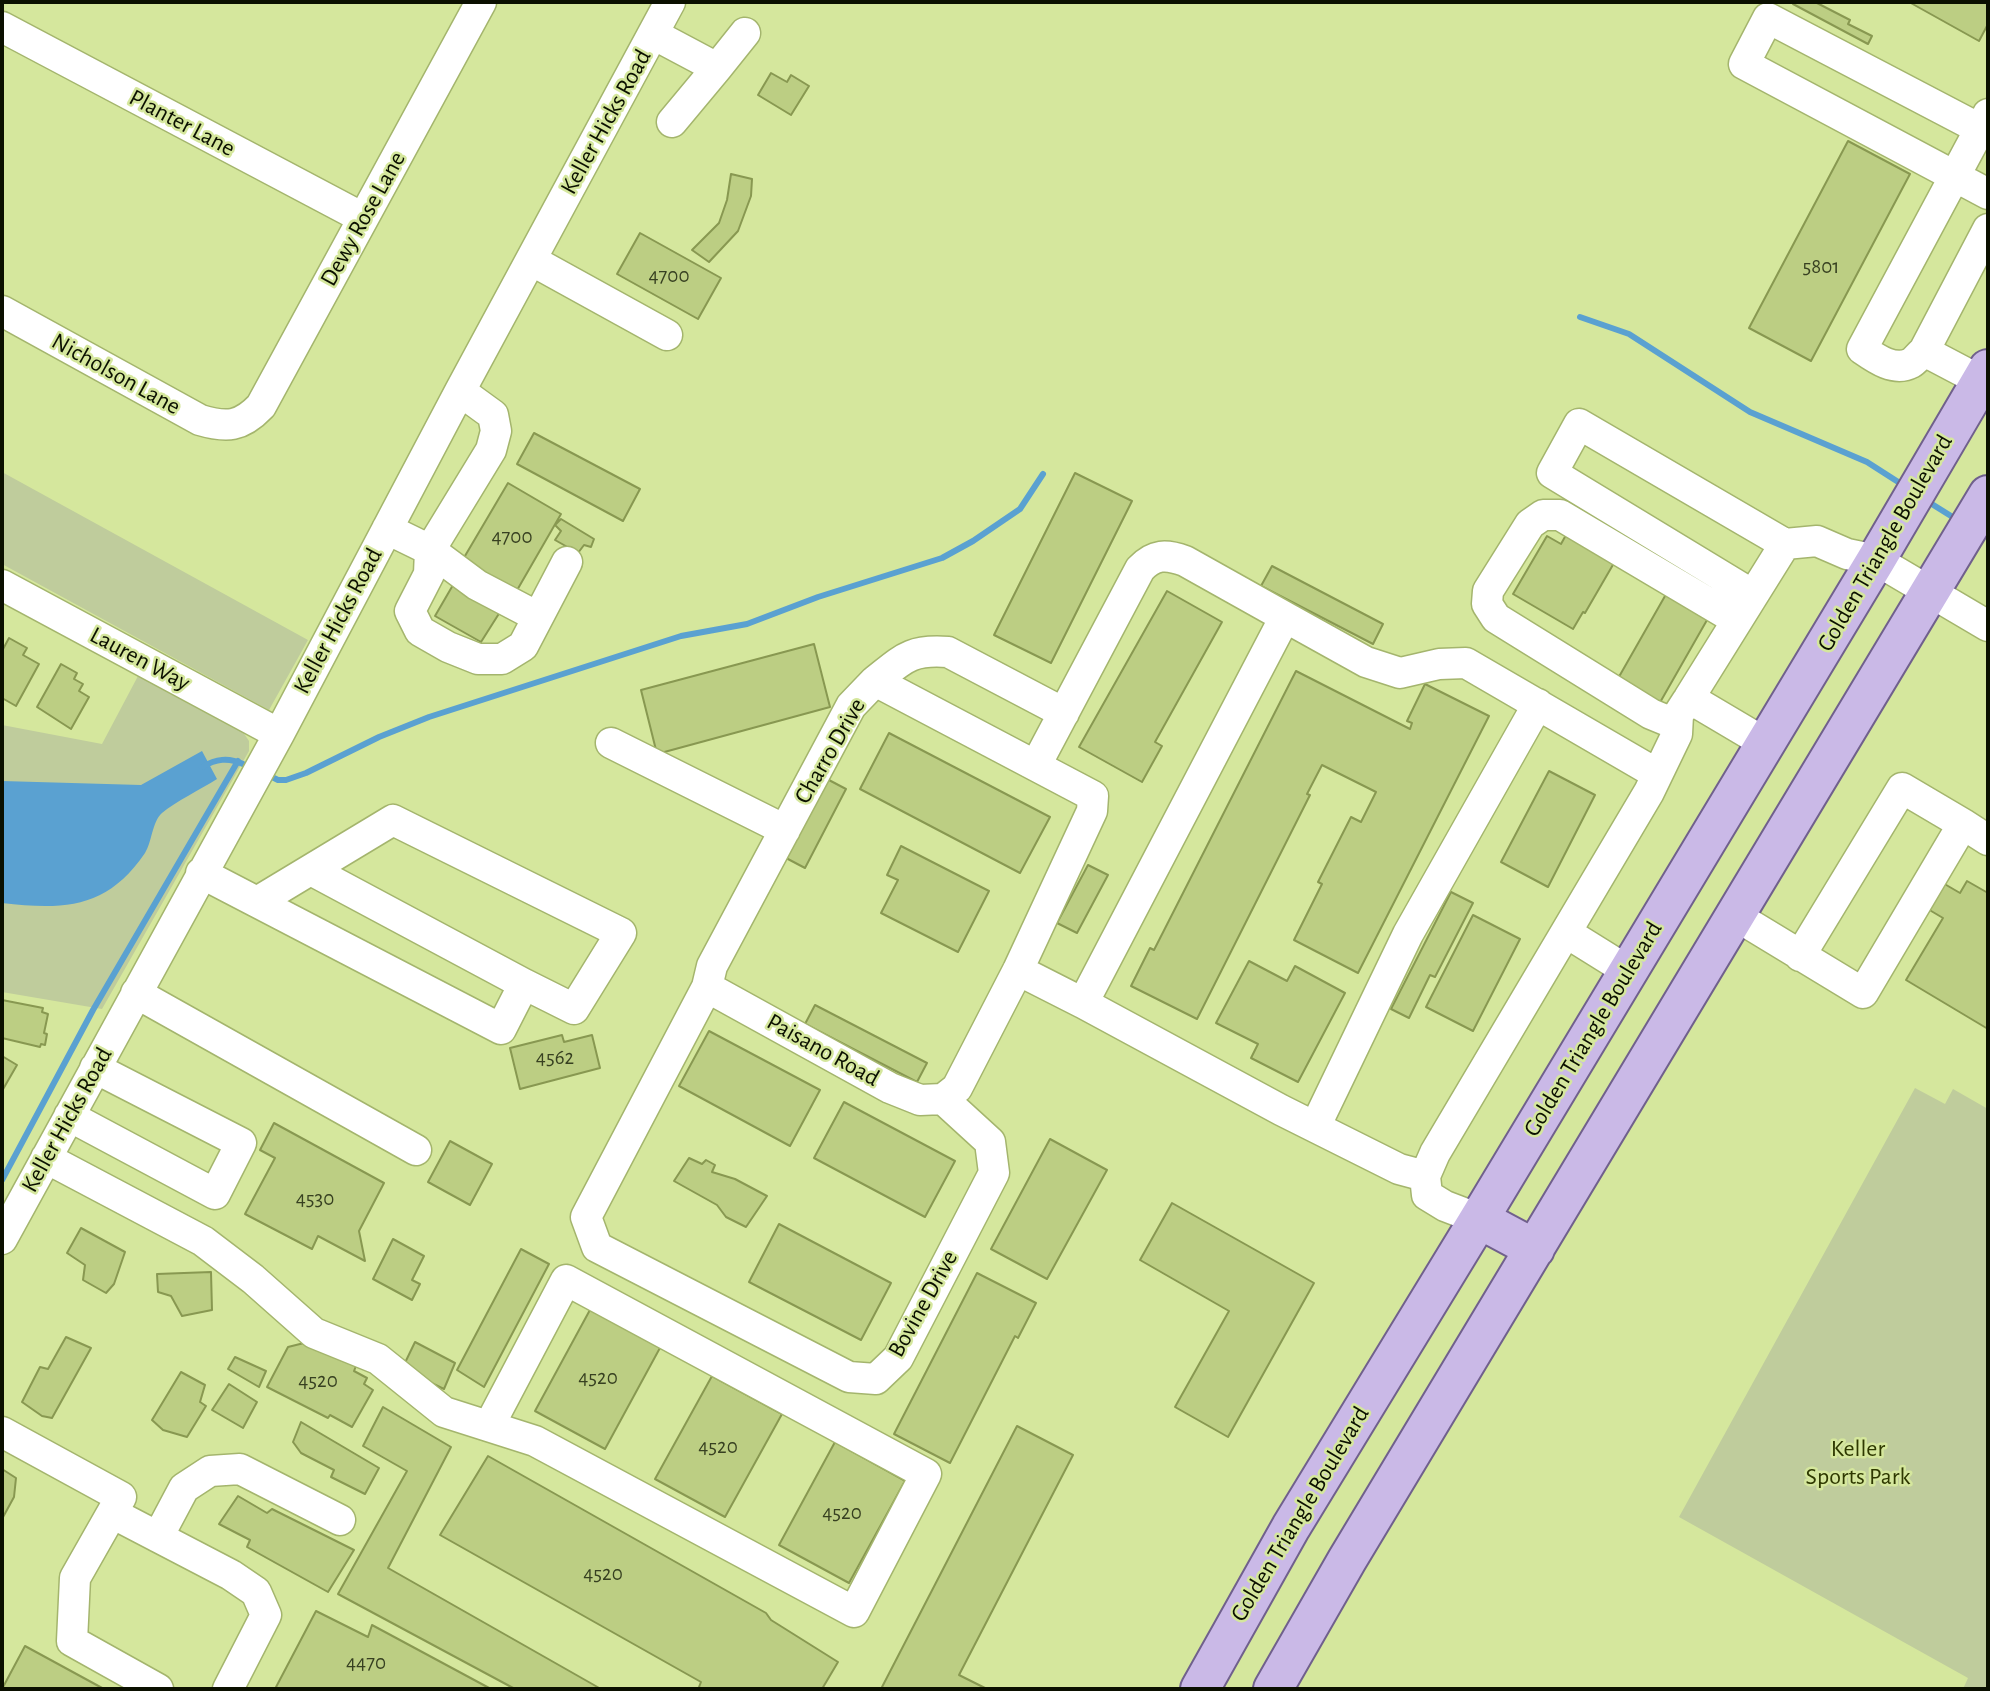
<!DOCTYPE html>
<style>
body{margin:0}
#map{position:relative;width:1990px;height:1691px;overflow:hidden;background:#d5e79d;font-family:"Alegreya Sans",sans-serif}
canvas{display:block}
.frame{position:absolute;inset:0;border:4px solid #0b1000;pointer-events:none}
</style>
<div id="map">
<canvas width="1990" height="1691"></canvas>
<div class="frame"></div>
</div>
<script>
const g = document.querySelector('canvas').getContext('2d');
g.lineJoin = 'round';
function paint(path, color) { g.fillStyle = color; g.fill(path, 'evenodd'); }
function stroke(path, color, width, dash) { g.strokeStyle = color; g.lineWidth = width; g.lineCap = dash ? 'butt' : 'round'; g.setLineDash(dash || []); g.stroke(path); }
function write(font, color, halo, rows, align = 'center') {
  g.font = font + ' "Alegreya Sans",sans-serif'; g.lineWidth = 5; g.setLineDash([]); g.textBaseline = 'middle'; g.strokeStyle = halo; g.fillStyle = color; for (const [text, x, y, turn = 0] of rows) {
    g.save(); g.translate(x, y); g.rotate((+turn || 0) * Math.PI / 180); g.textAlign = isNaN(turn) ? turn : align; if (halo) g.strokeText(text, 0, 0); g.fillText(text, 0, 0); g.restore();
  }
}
const green = new Path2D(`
 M2 472 308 640 269 710 2 564Z
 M138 676 243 732 249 741V751L102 1009 2 992V725L102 744Z
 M1915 1088 1945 1104 1953 1089 1988 1109V1689H1963L1968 1678 1679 1517Z`);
const water = new Path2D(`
 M202 751 217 779C201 789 175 802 162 813 152 822 152 842 145 853 107 909 64 910 2 903V781L141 785Z`);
const stream = new Path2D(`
 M1580 317 1629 334 1750 412 1867 462 1906 487
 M1927 501 1959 521
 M202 767C216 759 228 757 243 764
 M266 774 278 780H286L306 773 379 737 429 717 681 636 747 624 818 597 942 558 973 541 1020 509 1043 474
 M2 1180 93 1010 238 761`);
const building = new Path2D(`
 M1794 2H1815L1850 20 1848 24 1872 36 1868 44 1793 4Z
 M1909 2H1988V24L1979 41Z
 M771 73 787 82 791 75 809 86 791 115 758 95Z
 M1848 141 1910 174 1811 361 1749 328Z
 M731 174 752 179 751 196 738 231 709 262 692 250 719 223 727 200Z
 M640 233 721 278 698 319 617 274Z
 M534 433 640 489 623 521 517 464Z
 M1075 473 1132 501 1051 663 994 635Z
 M508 483 561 514 516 592 462 561Z
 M561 519 594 539 591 547 584 545 578 553 555 540 561 531 555 525Z
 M1566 535 1614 563 1585 613 1583 612 1573 629 1513 594 1547 536 1561 544Z
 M1272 566 1383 624 1373 644 1261 586Z
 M453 585 500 612 481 642 435 616Z
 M1669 589 1711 613 1658 706 1616 682Z
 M1167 591 1222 622 1155 742 1162 746 1142 782 1079 747Z
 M9 638 27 648 23 655 39 664 16 706 2 698V651Z
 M814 644 830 707 657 754 641 690Z
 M61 664 77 673 74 679 83 684 79 691 89 697 71 729 37 707Z
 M1296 671 1410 729 1412 723 1407 721 1425 684 1489 716 1358 973 1294 940 1322 884 1318 882 1351 817 1361 822 1376 792 1322 765 1307 794 1310 795 1197 1019 1131 986 1150 948 1154 950Z
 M889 733 1050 817 1020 873 860 789Z
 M1549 771 1595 795 1548 887 1501 862Z
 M827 779 846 789 805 868 786 858Z
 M901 846 989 891 958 952 881 913 898 880 887 875Z
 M1088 865 1108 875 1077 933 1057 923Z
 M1936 879 1960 893 1967 881 1988 893V1029L1906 980 1943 918 1921 905Z
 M1451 892 1473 903 1435 977 1430 975 1409 1018 1391 1009Z
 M1473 915 1520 939 1473 1031 1426 1007Z
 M1249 961 1287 981 1295 966 1345 993 1298 1082 1251 1058 1258 1044 1216 1023Z
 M2 1000 43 1008 42 1012 48 1014 44 1033 47 1034 45 1045 41 1044 40 1047 2 1038Z
 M815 1005 927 1063 917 1082 805 1024Z
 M709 1031 820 1090 790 1146 679 1086Z
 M562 1035 564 1042 592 1035 600 1068 520 1089 510 1048Z
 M2 1056 17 1065 2 1091Z
 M844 1102 955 1161 925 1217 814 1158Z
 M274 1123 384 1183 359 1231 365 1261 318 1236 312 1249 245 1214 275 1158 260 1150Z
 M1050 1139 1107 1170 1047 1279 991 1249Z
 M450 1141 492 1164 470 1205 428 1182Z
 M689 1158 702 1164 706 1160 715 1165 712 1172 735 1179 767 1196 746 1227 726 1217 717 1205 674 1181Z
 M1172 1203 1314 1283 1228 1437 1175 1407 1229 1311 1140 1260Z
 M779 1224 891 1283 861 1340 749 1282Z
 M81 1228 125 1252 114 1284 106 1293 83 1280 85 1265 67 1253Z
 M393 1239 424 1256 412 1280 420 1284 412 1300 373 1279Z
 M521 1249 549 1264 484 1387 457 1370Z
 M211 1272 212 1310 182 1316 171 1296 158 1292 157 1274Z
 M977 1273 1036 1303 1018 1338 1015 1336 950 1463 894 1434Z
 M591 1308 661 1346 605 1449 535 1411Z
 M66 1337 91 1348 52 1418 42 1416 22 1402 40 1367 48 1369Z
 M312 1341 356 1366 354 1371 367 1378 364 1384 373 1390 352 1427 330 1415 328 1418 267 1387 288 1347Z
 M415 1342 455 1363 444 1389 402 1369Z
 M235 1357 266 1371 259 1387 228 1369Z
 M181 1372 205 1385 200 1402 206 1406 187 1437 163 1430 152 1420Z
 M712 1376 782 1414 725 1517 655 1479Z
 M229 1384 257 1402 243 1428 212 1410Z
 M383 1407 451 1447 388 1568 601 1689H515L338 1594 407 1471 363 1446Z
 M301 1422 379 1468 365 1494 331 1477 334 1470 301 1453 293 1442Z
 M1017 1426 1073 1455 959 1675 987 1689H881Z
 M835 1442 905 1481 849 1583 779 1545Z
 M488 1456 766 1613 771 1620 838 1662 822 1689H702L699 1687 701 1682 440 1535Z
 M2 1469 16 1478 14 1497 2 1519Z
 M238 1496 267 1513 272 1509 354 1550 328 1592 247 1547 250 1540 219 1524Z
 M316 1611 368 1637 372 1625 491 1689H275Z
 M25 1646 104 1689H2Z`);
const minor = new Path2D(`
 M2 27 363 218
 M653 34 717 68 672 122
 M717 68 745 33
 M1980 129 1768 18 1744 64 1988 194
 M531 260 667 335
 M2 311 200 420C227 428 241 427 261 406L481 2
 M1924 351 1988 229
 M1981 381 1924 351C1920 354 1915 361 1911 363 1894 372 1875 358 1862 349L1988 114
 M460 391 493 415 496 431 491 450 430 550 477 585 538 617
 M387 529 430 550 429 574 410 611 420 631 448 647 478 659H502L523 646 567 562
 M2 585 279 734
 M1753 595 1552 473 1579 424 1785 544
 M875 681 1093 796 1092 811 1018 970 957 1088 943 1099 990 1142 994 1173 898 1358 876 1379 849 1377 597 1247 586 1217 707 987 712 966 851 706Z
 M875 681C903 659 910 649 948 652L1064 713
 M1687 701 1678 715 1668 721 1651 714 1496 618 1487 604 1488 591 1530 524 1543 515H1560L1737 620
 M611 743 785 830
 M1765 743 1689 698 1785 544 1817 541 1847 554 1876 560 1988 626
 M1036 765 1140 569C1154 554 1166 554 1185 561L1285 617
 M311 870 524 984
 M201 873 501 1029 524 984 574 1009 621 933 393 820 257 902
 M1736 916 1863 993 1963 824 1988 840
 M1567 933 1628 971
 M1800 956 1902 788 1963 824
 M1018 970 1083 1003
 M707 987 890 1088 920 1100 943 1099
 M136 993 416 1150
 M69 1116 215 1194 241 1143 95 1068
 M1315 1127 1408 934 1538 704
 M46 1158 203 1241 253 1279 314 1333 378 1359 444 1412 535 1441 854 1612 926 1474 566 1280 489 1426
 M1425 1176 1399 1169 1281 1110 1083 1003 1285 617 1366 662 1400 673 1439 664 1466 663 1657 774
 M1479 1219 1445 1206 1427 1195 1425 1176 1435 1153 1649 792 1677 734 1678 715
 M2 1239 279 734 460 391 670 2
 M2 1432 121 1497 75 1578 72 1641 158 1689
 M112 1513 231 1575 256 1592 266 1615 228 1689
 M158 1537 184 1488 210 1471 240 1469 340 1520`);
const major = new Path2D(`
 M1479 1219 1535 1249
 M1200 1689 1291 1527 1479 1219 1876 560 1988 369
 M1273 1689 1347 1560 1988 495`);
const numberNames = [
 ["5801",1821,267],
 ["4700",669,276],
 ["4700",512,537],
 ["4562",555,1058],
 ["4530",315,1199],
 ["4520",598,1378],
 ["4520",318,1381],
 ["4520",718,1447],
 ["4520",842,1513],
 ["4520",603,1574],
 ["4470",366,1663]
];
const streetNames = [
 ["Keller Hicks Road",606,122,-61],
 ["Planter Lane",182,123,28],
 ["Dewy Rose Lane",363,219,-61],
 ["Nicholson Lane",116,374,29],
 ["Golden Triangle Boulevard",1885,543,-60],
 ["Keller Hicks Road",338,621,-62],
 ["Lauren Way",140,659,28],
 ["Charro Drive",830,751,-60],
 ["Golden Triangle Boulevard",1593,1029,-59],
 ["Paisano Road",823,1050,29],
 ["Keller Hicks Road",67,1120,-61],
 ["Bovine Drive",923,1304,-61],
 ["Golden Triangle Boulevard",1300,1514,-59]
];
const parkNames = [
 ["Keller",1858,1449],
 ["Sports Park",1858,1477]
];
paint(green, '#bfcc9c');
paint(water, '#5aa1d1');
stroke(stream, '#5aa1d1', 6);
paint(building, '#bcce83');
stroke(building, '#889851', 2);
stroke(minor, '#a4b56d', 33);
stroke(major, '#70608c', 42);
stroke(minor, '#fff', 30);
stroke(major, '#cab9e7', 38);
write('21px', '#374021', null, numberNames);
write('24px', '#0b1000', '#d5e79d', streetNames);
write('24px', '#2e3800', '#d5e79d', parkNames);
</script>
